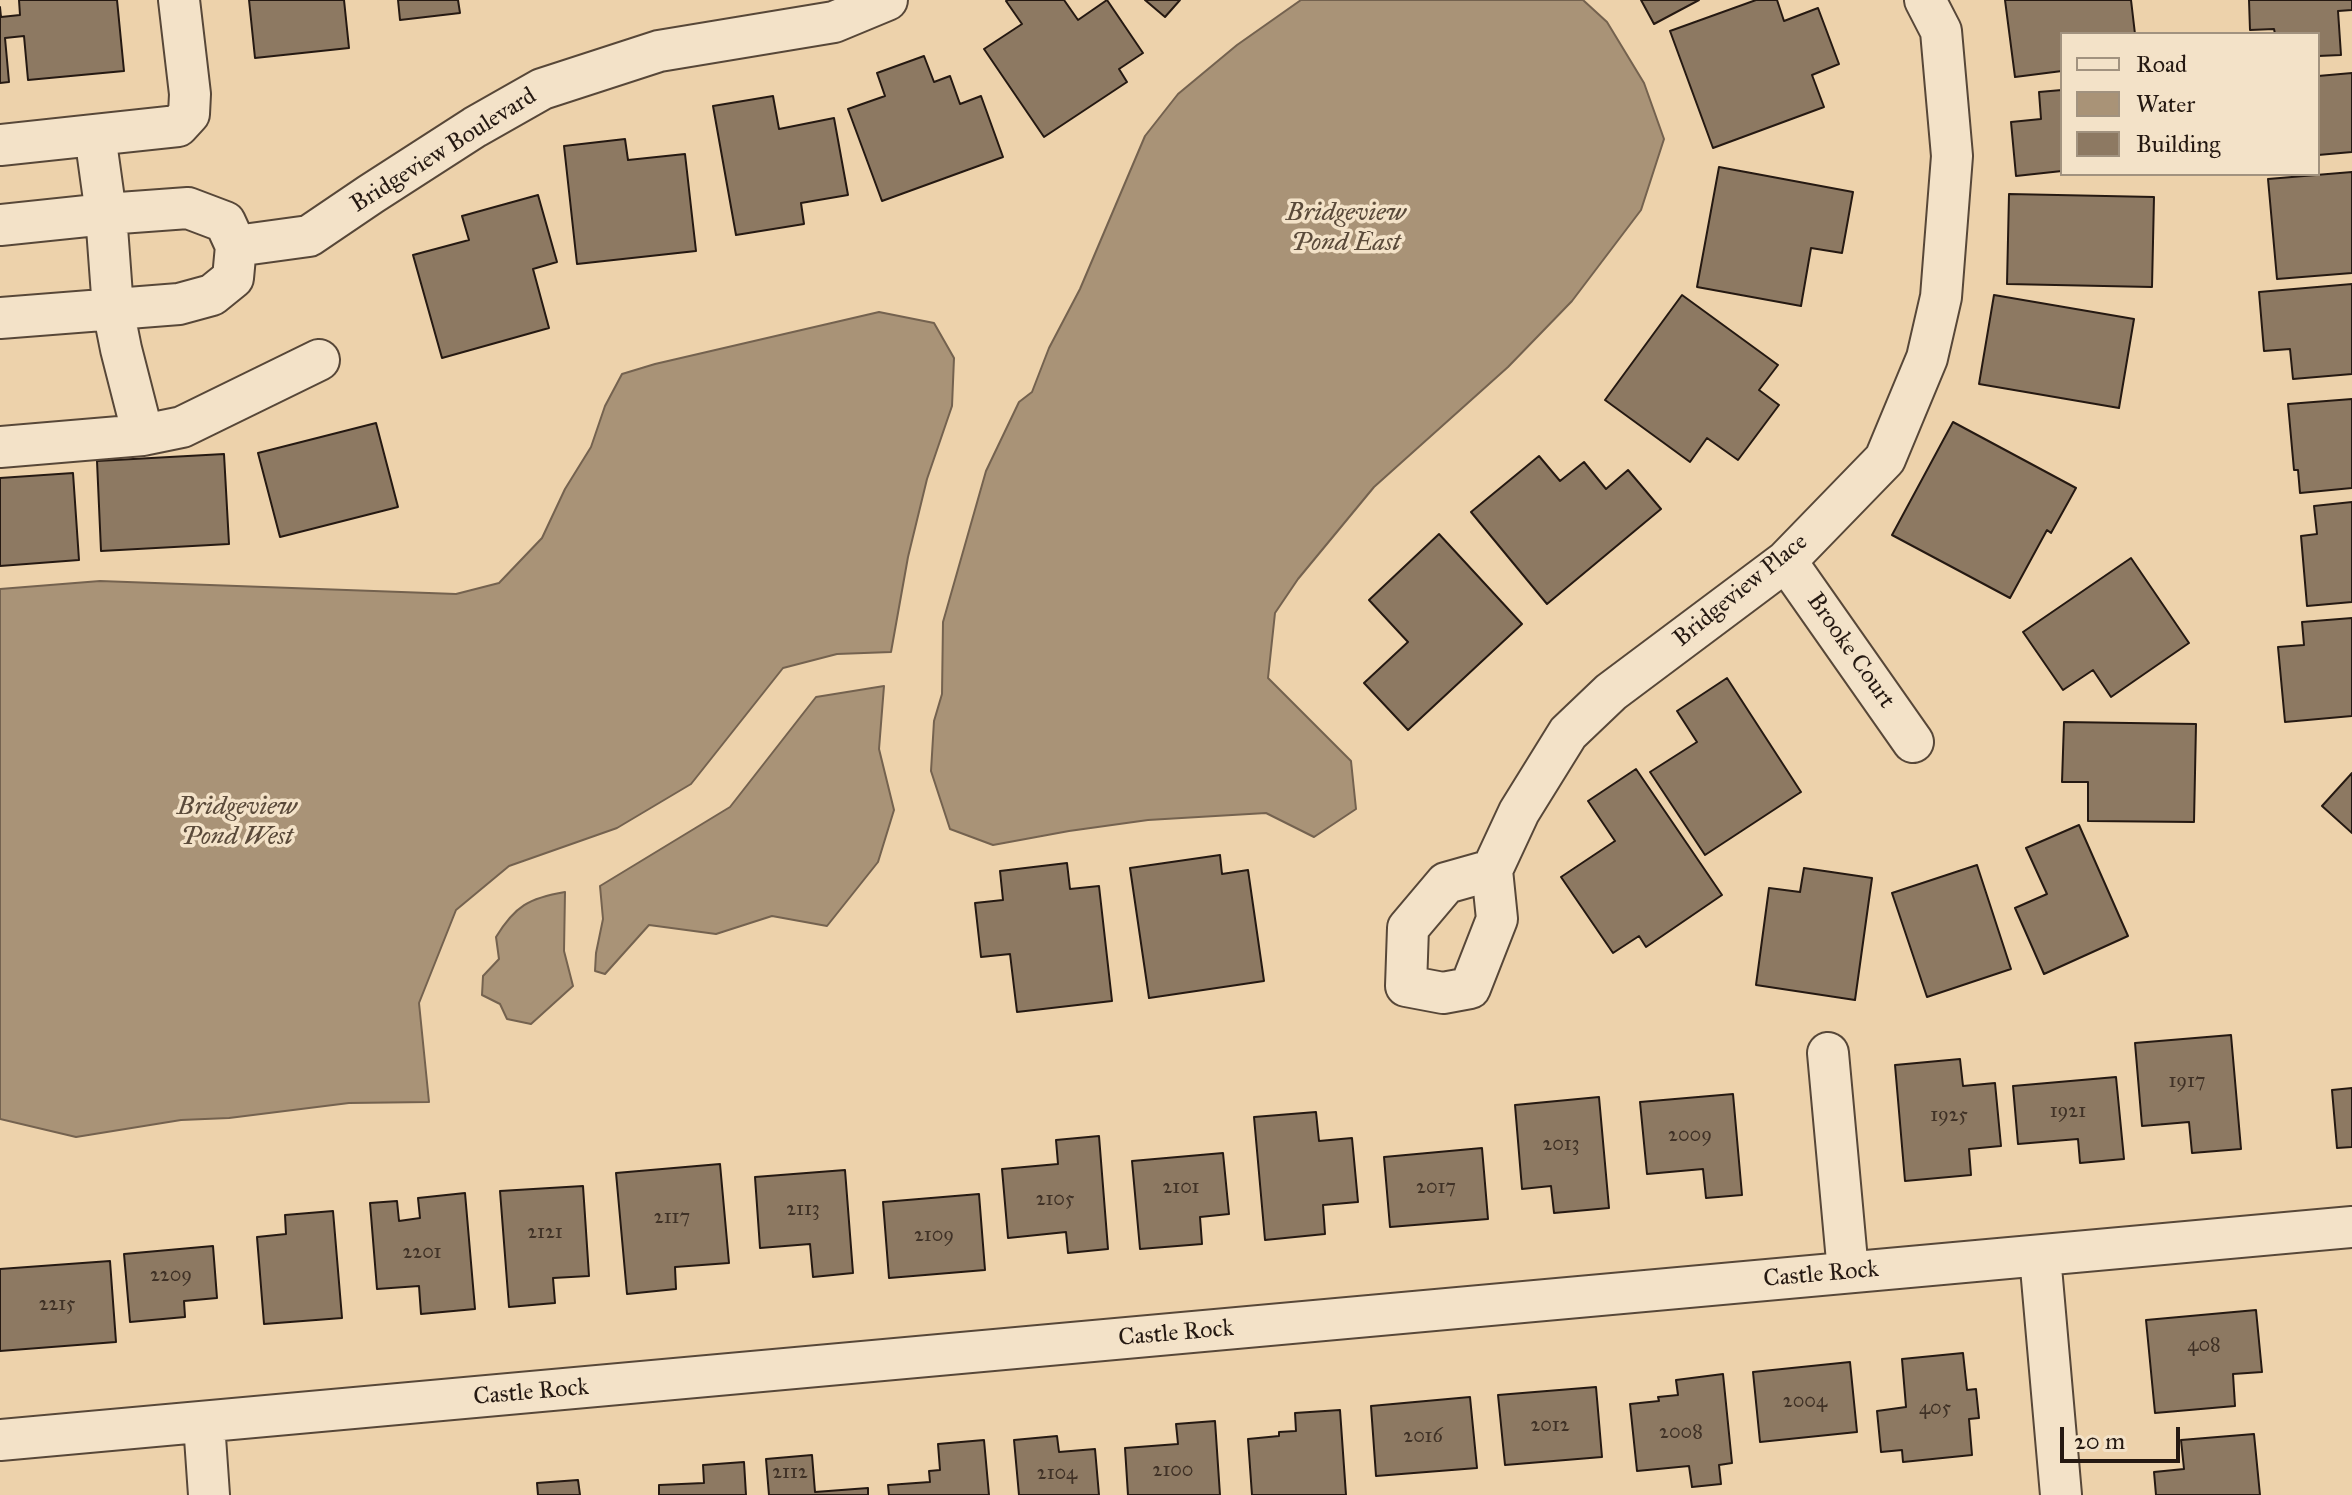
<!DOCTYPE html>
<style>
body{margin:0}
#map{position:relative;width:2352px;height:1495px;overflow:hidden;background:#edd2ab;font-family:"IM FELL Great Primer",serif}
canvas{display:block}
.legend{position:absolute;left:2060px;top:32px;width:260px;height:144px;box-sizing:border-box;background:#f3e2c8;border:2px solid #a1927f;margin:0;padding:10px 14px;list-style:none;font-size:24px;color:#251912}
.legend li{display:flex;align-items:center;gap:16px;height:40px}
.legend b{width:40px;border:2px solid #a1927f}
.scale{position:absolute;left:2060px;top:1427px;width:120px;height:36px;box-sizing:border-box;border:4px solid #251912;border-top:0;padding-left:10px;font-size:24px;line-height:28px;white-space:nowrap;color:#251912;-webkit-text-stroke:6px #f3e2c8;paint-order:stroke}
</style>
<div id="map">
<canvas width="2352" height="1495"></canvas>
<ul class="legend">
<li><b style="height:10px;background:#f3e2c8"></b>Road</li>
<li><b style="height:22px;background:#a99377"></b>Water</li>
<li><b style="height:22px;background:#8d7962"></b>Building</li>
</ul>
<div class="scale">20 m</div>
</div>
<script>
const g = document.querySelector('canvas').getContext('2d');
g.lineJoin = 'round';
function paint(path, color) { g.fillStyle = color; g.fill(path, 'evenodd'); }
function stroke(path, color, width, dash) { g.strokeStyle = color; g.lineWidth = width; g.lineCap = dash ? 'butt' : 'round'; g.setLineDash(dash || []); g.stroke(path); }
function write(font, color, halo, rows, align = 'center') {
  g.font = font + ' "IM FELL Great Primer",serif'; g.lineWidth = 7; g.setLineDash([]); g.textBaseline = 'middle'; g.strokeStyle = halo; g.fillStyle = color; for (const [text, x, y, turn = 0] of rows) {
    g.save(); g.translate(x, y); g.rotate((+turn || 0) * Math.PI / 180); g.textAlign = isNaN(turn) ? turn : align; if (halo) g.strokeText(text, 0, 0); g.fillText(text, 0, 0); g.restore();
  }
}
const water = new Path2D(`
 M1301 0H1583L1607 22 1644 83 1664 139 1641 210 1572 301 1508 367 1374 487 1298 579 1275 613 1268 678 1351 761 1356 809 1314 837 1266 813 1148 820 1069 831 993 845 950 829 931 771 934 721 942 694 943 622 986 471 1019 402 1032 392 1049 348 1080 289 1145 136 1178 94 1237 45Z
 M879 312 934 323 954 358 952 406 927 479 908 557 891 652 837 654 783 668 691 784 617 828 509 866 456 910 419 1003 429 1102 349 1103 229 1118 181 1120 76 1137 0 1119V589L100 581 456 594 499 583 542 538 565 489 591 447 605 406 622 374 655 364Z
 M884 686 879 749 894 810 878 862 827 926 772 916 716 934 649 925 605 974 595 971 596 953 603 919 600 886 730 807 816 697Z
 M565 892 564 951 573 986 531 1024 507 1019 500 1004 482 995 483 976 499 959 496 937C515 906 529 898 565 892Z`);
const building = new Path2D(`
 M19 0H117L124 71 28 80 24 36 5 38 9 82 0 83V7L1 17 20 15Z
 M249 0H344L349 48 255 58Z
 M398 0H458L460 13 400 20Z
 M1008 0H1064L1078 20 1107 0 1143 53 1119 69 1127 82 1044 137 984 49 1022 24 1006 1Z
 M1145 0H1180L1165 17Z
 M1641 0H1699L1654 24Z
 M1756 0H1777L1784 21 1818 8 1839 64 1812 75 1824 107 1713 148 1670 31Z
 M2005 0H2131L2135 34H2062V71L2015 77Z
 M2249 0H2352V10L2338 11 2341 55 2318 56V34H2275L2274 29 2250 30Z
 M924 56 934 82 950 76 960 104 981 96 1003 157 882 201 848 109 885 96 877 73Z
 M2352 73V152L2318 155V76Z
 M2062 90V171L2016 176 2011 122 2041 119 2039 92Z
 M773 96 779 129 834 118 848 195 801 203 804 224 736 235 713 106Z
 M625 139 628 160 685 154 696 251 577 264 564 146Z
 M1719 167 1853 192 1842 253 1811 248 1801 306 1697 287Z
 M2352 172V273L2277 279 2268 179Z
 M2009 194 2154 197 2152 287 2007 284Z
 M538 195 557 262 533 269 549 328 442 358 413 255 469 240 462 216Z
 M2352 284V374L2293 379 2290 349 2264 351 2259 292Z
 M1682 295 1778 365 1759 390 1779 405 1738 460 1707 438 1690 462 1605 400Z
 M1994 295 2134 319 2119 408 1979 384Z
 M2352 399V488L2300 493 2298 470H2294L2288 404Z
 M1953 422 2076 488 2051 533 2047 530 2010 598 1892 535Z
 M376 423 398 507 280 537 258 453Z
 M224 454 229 544 101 551 97 461Z
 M1539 456 1560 481 1584 462 1606 489 1628 470 1661 509 1547 604 1471 512Z
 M73 473 79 560 0 566V478Z
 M2352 502V602L2307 606 2301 536 2317 534 2314 506Z
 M1439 534 1522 624 1408 730 1364 683 1408 642 1369 600Z
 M2131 558 2189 643 2111 697 2093 670 2063 690 2023 632Z
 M2352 618V716L2285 722 2278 647 2304 645 2302 622Z
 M1727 678 1801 792 1705 855 1650 772 1697 742 1677 711Z
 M2064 722 2196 724 2194 822 2088 821V782H2062Z
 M1636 769 1722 895 1646 947 1639 936 1613 953 1561 877 1615 841 1588 801Z
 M2352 773V833L2322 806Z
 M2079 825 2128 936 2044 974 2015 908 2047 894 2026 848Z
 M1220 855 1222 874 1248 870 1264 981 1149 998 1130 868Z
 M1067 863 1070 889 1099 886 1112 1001 1017 1012 1010 954 981 957 975 903 1003 900 1000 871Z
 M1977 865 2011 969 1927 997 1892 893Z
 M1804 868 1872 878 1855 1000 1756 985 1769 888 1800 892Z
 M2231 1035 2241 1149 2192 1153 2189 1122 2142 1126 2135 1043Z
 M1960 1059 1963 1086 1995 1083 2001 1146 1969 1149 1971 1175 1905 1181 1895 1065Z
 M2116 1077 2124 1159 2080 1163 2078 1139 2018 1144 2013 1086Z
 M2352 1088V1147L2337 1148 2332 1090Z
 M1733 1094 1742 1195 1706 1198 1703 1169 1647 1174 1640 1102Z
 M1599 1097 1609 1208 1554 1213 1551 1186 1522 1189 1515 1105Z
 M1316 1112 1319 1141 1352 1138 1358 1202 1323 1205 1325 1234 1265 1240 1254 1117Z
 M1099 1136 1108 1249 1068 1253 1066 1232 1008 1238 1002 1169 1058 1164 1056 1140Z
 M1482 1148 1488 1219 1390 1227 1384 1157Z
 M1223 1153 1229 1214 1200 1217 1202 1244 1140 1249 1132 1161Z
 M720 1164 729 1263 675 1267 676 1289 627 1294 616 1173Z
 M845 1170 853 1273 813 1277 810 1244 760 1248 755 1177Z
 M583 1186 589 1276 553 1278 555 1303 509 1307 500 1191Z
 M465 1193 475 1309 421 1314 419 1286 377 1289 370 1203 397 1201 399 1221 420 1218 418 1198Z
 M979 1194 985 1270 889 1278 883 1202Z
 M333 1211 342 1318 264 1324 257 1237 286 1234 285 1215Z
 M213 1246 217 1298 184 1301 185 1317 130 1322 124 1254Z
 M110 1261 116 1342 0 1351V1269Z
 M2256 1310 2262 1372 2233 1374 2235 1406 2155 1413 2146 1320Z
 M1963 1353 1967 1390 1976 1389 1979 1418 1969 1419 1972 1455 1903 1462 1902 1450 1881 1452 1877 1411 1906 1407 1902 1359Z
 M1850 1362 1857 1432 1760 1442 1753 1372Z
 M1723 1374 1732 1463 1719 1465 1721 1484 1692 1487 1689 1466 1637 1471 1630 1404 1659 1401 1658 1397 1678 1395 1676 1380Z
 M1596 1387 1602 1457 1505 1465 1498 1395Z
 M1470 1397 1477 1468 1376 1476 1371 1406Z
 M1340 1410 1346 1495H1252L1248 1439 1279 1436V1432L1296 1431 1295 1413Z
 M1215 1421 1220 1495H1128L1125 1448 1178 1444 1176 1424Z
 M2254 1434 2260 1495H2156L2154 1472 2184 1469 2181 1440Z
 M1057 1436 1059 1452 1095 1449 1099 1495H1019L1014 1440Z
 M984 1440 989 1495H889L888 1485 930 1482 929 1471 940 1470 938 1444Z
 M812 1455 815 1492 868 1488V1495H769L766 1459Z
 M744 1462 746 1495H659V1485L704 1483 703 1465Z
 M578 1480 580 1495H538L537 1483Z`);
const minor = new Path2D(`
 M95 135 106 214 113 309 121 349 143 435 182 427 319 360
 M0 145 178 126 189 114 190 94 179 0
 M0 225 106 214 188 208 225 222 236 246 233 278 212 295 179 304 0 318
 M236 246 309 236 371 194 475 127 542 89 659 51 834 22 887 0
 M0 447 143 435
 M1786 561 1913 742
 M1492 870 1446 883 1408 928 1406 986 1443 993 1470 988 1497 919 1492 870 1519 812 1568 733 1611 692 1786 561 1885 459 1927 358 1941 297 1952 156 1941 31 1925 0
 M1828 1053 1848 1272
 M2040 1256 2061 1495
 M204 1423 209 1495
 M0 1440 2352 1227`);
const numberNames = [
 ["1917",2187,1082],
 ["1921",2068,1112],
 ["1925",1949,1116],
 ["2009",1690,1136],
 ["2013",1561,1145],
 ["2101",1181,1188],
 ["2017",1436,1188],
 ["2105",1055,1200],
 ["2113",803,1210],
 ["2117",672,1218],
 ["2121",545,1233],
 ["2109",934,1236],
 ["2201",422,1253],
 ["2209",171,1276],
 ["2215",57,1305],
 ["408",2204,1346],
 ["2004",1805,1402],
 ["405",1935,1409],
 ["2012",1550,1426],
 ["2008",1681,1433],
 ["2016",1423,1437],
 ["2100",1173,1471],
 ["2112",790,1473],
 ["2104",1057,1474]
];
const streetNames = [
 ["Bridgeview Boulevard",444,151,-32],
 ["Bridgeview Place",1741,591,-39],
 ["Brooke Court",1850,651,55],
 ["Castle Rock",1821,1275,-5],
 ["Castle Rock",1176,1334,-5],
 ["Castle Rock",531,1393,-5]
];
const waterNames = [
 ["Bridgeview",1346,214],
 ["Pond East",1346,244],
 ["Bridgeview",237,808],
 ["Pond West",237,838]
];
paint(water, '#a99377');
stroke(water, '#74624f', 2);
paint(building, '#8d7962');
stroke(building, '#251912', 2);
stroke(minor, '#574738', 44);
stroke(minor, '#f3e2c8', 40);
write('20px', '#3f3126', null, numberNames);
write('24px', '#251912', '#f3e2c8', streetNames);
write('italic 26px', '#5a4a3a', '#f3e2c8', waterNames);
</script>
